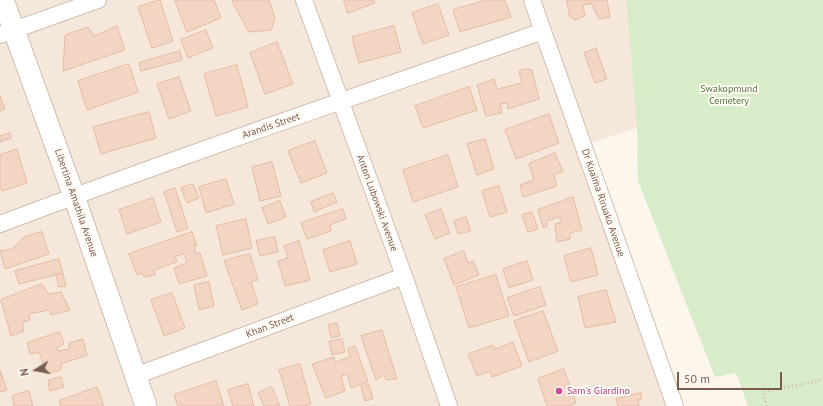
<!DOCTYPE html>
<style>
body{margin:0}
#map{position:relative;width:823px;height:406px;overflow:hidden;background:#fdf6ec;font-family:"PT Sans",sans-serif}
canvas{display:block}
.north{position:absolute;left:16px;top:350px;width:40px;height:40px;-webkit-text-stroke:3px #fffaf3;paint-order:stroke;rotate:259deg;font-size:11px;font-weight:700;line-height:16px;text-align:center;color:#7a5c4d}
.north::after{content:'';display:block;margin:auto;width:14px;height:18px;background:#7a5c4d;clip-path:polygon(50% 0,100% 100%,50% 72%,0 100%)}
.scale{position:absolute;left:677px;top:372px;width:105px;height:18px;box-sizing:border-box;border:2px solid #7a5c4d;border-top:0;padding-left:5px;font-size:12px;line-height:14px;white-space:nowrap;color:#7a5c4d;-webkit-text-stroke:3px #fffaf3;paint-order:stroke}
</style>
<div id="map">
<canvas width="823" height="406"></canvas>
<div class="north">N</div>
<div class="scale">50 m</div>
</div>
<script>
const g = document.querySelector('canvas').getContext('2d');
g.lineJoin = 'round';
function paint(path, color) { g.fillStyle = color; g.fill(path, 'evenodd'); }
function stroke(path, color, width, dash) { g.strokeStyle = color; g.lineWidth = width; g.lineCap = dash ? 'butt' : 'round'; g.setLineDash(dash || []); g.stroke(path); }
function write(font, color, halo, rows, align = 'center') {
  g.font = font + ' "PT Sans",sans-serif'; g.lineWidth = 4; g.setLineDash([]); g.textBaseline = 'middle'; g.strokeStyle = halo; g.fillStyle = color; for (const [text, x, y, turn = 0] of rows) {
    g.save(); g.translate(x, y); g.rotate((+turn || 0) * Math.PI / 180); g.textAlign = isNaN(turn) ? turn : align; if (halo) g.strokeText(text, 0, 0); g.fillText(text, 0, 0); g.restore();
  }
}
const residential = new Path2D(`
 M0 0H626L637 128 577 147 666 406H0Z`);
const green = new Path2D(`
 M626 0H823V406H748L736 373 715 377 638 181 637 128Z`);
const building = new Path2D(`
 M160 0 173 41 152 48 138 7Z
 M175 0H214L221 18 187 32Z
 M232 0H269L275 18 271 30 249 32Z
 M344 0H374L375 3 348 13Z
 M486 0H505L511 17 460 32 453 10Z
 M567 0H607L610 17 599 19 591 3 583 5 585 16 575 20 570 17Z
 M438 4 449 35 423 44 412 13Z
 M117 26 125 50 63 71 65 35 88 27 94 36Z
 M394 26 401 52 359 63 352 37Z
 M206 30 213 48 188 58 181 40Z
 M277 42 293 84 265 94 250 53Z
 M596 48 607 79 595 83 584 53Z
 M180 51 182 60 141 71 139 63Z
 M129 64 138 92 87 110 78 81Z
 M237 65 248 107 216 116 204 74Z
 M527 69 532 70 539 99 508 109 507 103 500 104 502 113 486 116 477 85 494 79 497 89 522 83 519 71Z
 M179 77 191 111 169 119 157 84Z
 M469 87 477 110 423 128 415 106Z
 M0 96 5 109 0 111Z
 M149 112 156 138 101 154 93 127Z
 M549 114 559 143 516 159 505 130Z
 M10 133 11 138 0 142V136Z
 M485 139 494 169 477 175 467 144Z
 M315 141 327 173 301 183 288 151Z
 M17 149 27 183 2 191 0 186V155Z
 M555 153 563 172 554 174 557 186 523 197 520 185 534 180 529 164Z
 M448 155 458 187 413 202 403 170Z
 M272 162 281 196 260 201 252 167Z
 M226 179 234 204 206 213 199 187Z
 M193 184 199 198 187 203 181 188Z
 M499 186 507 212 490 217 482 191Z
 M175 188 188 228 177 232 164 192Z
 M333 193 337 202 314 212 311 202Z
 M573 197 582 230 570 233V239L557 242 555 224 562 222 559 217 547 221V226L543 228 538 210Z
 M153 198 161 222 127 234 119 210Z
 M280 201 286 217 268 224 262 208Z
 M343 209 346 219 330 225 331 231 307 239 301 223Z
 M441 209 450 233 435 239 425 215Z
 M532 212 538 229 528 232 522 215Z
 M466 217 471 231 458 234 454 221Z
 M246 219 252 248 223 255 216 226Z
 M42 232 49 254 5 269 0 251 12 249 24 237Z
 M192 232 197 246 194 245 196 253H200L207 276 179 284 174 268 187 263 184 254 175 256 177 262 154 270 155 275 144 277 142 273 137 275 129 254Z
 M275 237 278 252 260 256 256 241Z
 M299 241 310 280 285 286 278 261 288 258 284 246Z
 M350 241 357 264 330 272 323 250Z
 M591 248 598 275 571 282 564 256Z
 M464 251 468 263 473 261 479 275 454 285 444 259Z
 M250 254 258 280 251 282 258 304 242 310 224 261Z
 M59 259 63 273 19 284 15 271Z
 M527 261 533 280 509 288 503 269Z
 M63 274 66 286 59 287 56 275Z
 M496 275 509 316 469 328 456 287Z
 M209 282 214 306 199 310 194 285Z
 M42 284 48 294 61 292 70 310 51 315 49 310 29 314 30 320 22 322 24 331 11 336 1 300Z
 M540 287 546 305 514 316 507 298Z
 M606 290 616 322 585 328 578 297Z
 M172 293 185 328 164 336 151 300Z
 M543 311 558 351 529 362 514 321Z
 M337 323 340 336 331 338 328 325Z
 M382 330 397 379 386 380 384 375 376 380 361 336Z
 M60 332 64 344 58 347V351L69 349V343L83 339 87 355 61 364V370L47 374 39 352 30 354 27 343Z
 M342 339 345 352 332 355 329 342Z
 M513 342 522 366 492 377 490 371 477 376 468 354 493 345 495 349Z
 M355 346 368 382 351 388 347 374 341 376 345 391 326 398 312 364 334 357 335 362 350 357 348 349Z
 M300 364 311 404 305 406H290L279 370Z
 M564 369 576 403 568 406H547L538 379Z
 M0 370 7 390 0 392Z
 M61 377 64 387 50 391 48 381Z
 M216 381 224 406H178L174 395Z
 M248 384 254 406H233L228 390Z
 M369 385 373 399 365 401 361 387Z
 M97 387 104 406H61L59 401Z
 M272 387 280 406H264L258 393Z
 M29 391 33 406H14L12 396Z
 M641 393 642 399 638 400 639 406H618L616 399Z`);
const path = new Path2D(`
 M767 406 763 392 823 380`);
const minor = new Path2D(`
 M304 0 404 276 449 406
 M532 0 675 406
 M0 35 98 0
 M0 224C180 156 362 94 543 31
 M135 376 404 276`);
const tertiary = new Path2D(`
 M3 0 74 196 146 406`);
const markers = [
 [559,391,4,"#d1479c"]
];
const parkNames = [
 ["Swakopmund",729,89],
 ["Cemetery",729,101]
];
const streetNames = [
 ["Arandis Street",271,126,-19],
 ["Libertina Amathila Avenue",76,203,71],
 ["Anton Lubowski Avenue",377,203,70],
 ["Dr Kuaima Riruako Avenue",603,203,71],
 ["Khan Street",270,326,-21]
];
const hotelNames = [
 ["Sam's Giardino",567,391]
];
paint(residential, '#f5e8da');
paint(green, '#d8ecc9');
paint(building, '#f3d5c3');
stroke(building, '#e6bba3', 1);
stroke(minor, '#d1beb0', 18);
stroke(tertiary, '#d1beb0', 23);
stroke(path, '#d9b8a5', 2.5, [1, 3]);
stroke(minor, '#fff', 16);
stroke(tertiary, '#fff', 21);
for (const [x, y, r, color] of markers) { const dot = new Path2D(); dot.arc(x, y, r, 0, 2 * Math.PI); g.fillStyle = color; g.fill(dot); stroke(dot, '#fffaf3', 1.5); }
write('10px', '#537a41', '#fffaf3', parkNames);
write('10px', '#7a5c4d', '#fffaf3', streetNames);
write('10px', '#b23c85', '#fffaf3', hotelNames, 'left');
</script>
